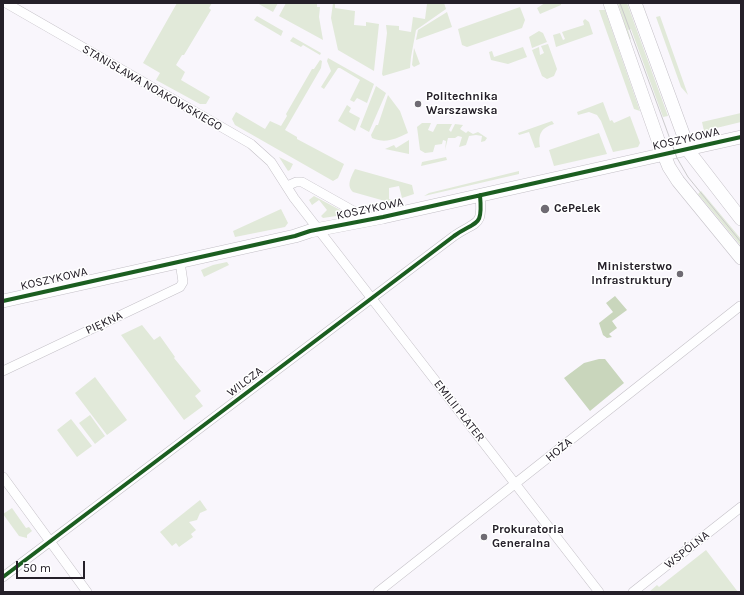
<!DOCTYPE html>
<meta charset="utf-8">
<style>
body{margin:0}
#map{position:relative;width:744px;height:595px;overflow:hidden;background:#f9f6fc;font-family:Karla,sans-serif}
canvas{display:block}
.frame{position:absolute;inset:0;border:4px solid #252029;pointer-events:none}
.scale{position:absolute;left:16px;top:561px;width:69px;height:18px;box-sizing:border-box;border:2px solid #252029;border-top:0;padding-left:5px;font-size:12px;line-height:14px;white-space:nowrap;color:#252029;-webkit-text-stroke:3px #fff;paint-order:stroke}
</style>
<div id="map">
<canvas width="744" height="595"></canvas>
<div class="frame"></div>
<div class="scale">50 m</div>
</div>
<script>
const g = document.querySelector('canvas').getContext('2d');
g.lineJoin = 'round';
function paint(path, color) { g.fillStyle = color; g.fill(path, 'evenodd'); }
function stroke(path, color, width, dash) { g.strokeStyle = color; g.lineWidth = width; g.lineCap = dash ? 'butt' : 'round'; g.setLineDash(dash || []); g.stroke(path); }
function write(font, color, halo, rows, align = 'center') {
  g.font = font + ' Karla,sans-serif'; g.lineWidth = 3; g.setLineDash([]); g.textBaseline = 'middle'; g.strokeStyle = halo; g.fillStyle = color; for (const [text, x, y, turn = 0] of rows) {
    g.save(); g.translate(x, y); g.rotate((+turn || 0) * Math.PI / 180); g.textAlign = isNaN(turn) ? turn : align; if (halo) g.strokeText(text, 0, 0); g.fillText(text, 0, 0); g.restore();
  }
}
const green = new Path2D(`
 M177 3H212L209 8 211 10 184 55H182L176 65 185 72 181 80 210 97 206 104H200L156 80 160 73 143 63Z
 M257 3H278L273 12Z
 M286 3H317V7H320L319 17 323 40 279 16Z
 M333 3H335V8L355 11 354 25 366 26V22L379 24 374 71 338 50 331 18Z
 M431 3H444L446 9 416 30 411 57 410 68 383 76 382 74 387 33 386 25 399 26V30L411 32 413 17 425 19 427 4Z
 M545 3H561V5L540 14 537 8Z
 M618 3H627L668 116 663 117 631 29 628 30 631 39 629 40Z
 M520 7 525 20 522 28 467 47 462 45 458 29Z
 M599 10H605L640 111 634 109Z
 M447 12 452 27 416 40 418 30Z
 M257 16 283 31 281 36 254 20Z
 M660 16 688 95 681 87 656 17Z
 M585 19 589 22 593 34 556 47 553 35 560 33 563 40 565 39 562 32 584 25 583 21Z
 M539 31 543 33 547 42 532 48 529 37Z
 M293 37 321 53 320 55 303 45 301 47 290 41Z
 M548 44 557 69 554 76 547 79 542 76 532 50 539 47 540 55 544 53 541 46Z
 M523 47 527 57 508 64 491 60 489 52 492 51 494 57Z
 M414 48 420 64 414 67 412 65Z
 M328 58 374 84 367 103 357 98 354 102 350 100 360 80 340 68H338L324 89 321 87 331 71 327 61Z
 M320 60 322 61 321 68 285 130 297 137V139L344 164 338 178 333 181 235 125 232 119 236 112 265 129 270 121 281 126 287 116 286 114 312 69H314Z
 M376 86 386 93 369 132 360 127Z
 M388 95 400 111 408 133C395 139 386 144 372 138L371 135 376 125H378Z
 M603 102 610 121 612 120 614 123 630 116 640 143 638 147 613 152 601 121 597 115 589 112 578 115 577 112Z
 M347 105 351 108 349 112 360 118 355 131 338 121Z
 M741 113V122L704 131 702 122Z
 M552 121 554 124C541 128 538 134 540 147L535 148 529 132 519 135 518 133Z
 M422 123H431L428 130 433 132 437 124H452L449 130 451 132 455 124 463 125 460 129 466 133 468 131 473 134 478 132 487 138 485 141 481 142 482 136 476 135 469 136 466 145 459 147 462 137 458 136 455 138H448L445 150 446 141 443 140 442 144 435 145 433 152 425 153 420 150 417 127Z
 M599 133 607 154 554 166 549 150Z
 M409 140V154L385 149 394 145 396 148Z
 M279 157 293 164 290 170 288 171Z
 M446 157 447 160 421 166 422 162Z
 M355 169 412 185 414 194 402 198 399 186 389 188V199L396 201 397 202 392 203 353 192C346 186 351 177 355 169Z
 M519 171V174L424 196 429 193Z
 M701 191 741 239V246L698 194Z
 M314 196 342 211 343 215 323 218 321 216 327 210 319 200 312 205 309 200Z
 M281 209 288 223 285 227 235 237 233 231Z
 M227 262 229 265 204 277 201 270 213 265Z
 M142 325 154 340 160 336 175 357 174 358 201 391 195 396 203 406 184 420 121 335Z
 M95 377 127 420 107 435 75 393Z
 M90 415 105 436 95 444 79 423Z
 M71 419 92 446 77 457 57 430Z
 M200 500 207 510 200 513 197 520 189 522 196 530 191 534 193 537 179 547 176 543 172 546 160 532Z
 M12 508 26 528 29 527 32 531 27 535V538L19 536 3 514Z
 M706 550 738 592H649L657 585 659 587Z`);
const forest = new Path2D(`
 M615 296 627 310 612 321 617 328 609 334 612 337 607 338 603 335 599 323 613 312 606 303Z
 M599 359H605L624 383 590 411 564 378 584 363Z`);
const street = new Path2D(`
 M6 3 251 144 271 162 294 198 599 592
 M287 186 296 182H302L357 213 371 217
 M3 371 180 287 183 282 180 262
 M3 477 87 592
 M3 577 454 236C477 220 483 228 480 195
 M378 592 740 306
 M633 592 741 507`);
const secondary = new Path2D(`
 M610 3 658 140 669 167 678 181 741 258
 M635 3 690 153 741 219
 M3 301 295 236 310 231 383 217 741 137`);
const tram = new Path2D(`
 M620 3 677 158 688 177 741 242`);
const cycleway = new Path2D(`
 M3 301 295 236 310 231 383 217 741 137
 M3 577 454 236C477 220 483 228 480 195`);
const markers = [
 [418,104,4,"#6f6b73"],
 [545,209,5,"#6f6b73"],
 [680,274,4,"#6f6b73"],
 [484,537,4,"#6f6b73"]
];
const streetNames = [
 ["STANISŁAWA NOAKOWSKIEGO",152,88,30],
 ["KOSZYKOWA",686,139,-13],
 ["KOSZYKOWA",370,209,-12],
 ["KOSZYKOWA",54,279,-13],
 ["PIĘKNA",104,323,-25],
 ["WILCZA",245,382,-37],
 ["EMILII PLATER",459,411,52],
 ["HOŻA",559,450,-39],
 ["WSPÓLNA",687,550,-38]
];
const poiNames = [
 ["Politechnika",426,97],
 ["Warszawska",426,111],
 ["CePeLek",554,209],
 ["Ministerstwo",672,267,"right"],
 ["Infrastruktury",672,281,"right"],
 ["Prokuratoria",492,530],
 ["Generalna",492,544]
];
paint(green, '#e1e9d9');
paint(forest, '#c9d6bc');
stroke(street, '#c4c0c7', 10);
stroke(secondary, '#c4c0c7', 14);
stroke(street, '#fefeff', 9);
stroke(secondary, '#fefeff', 13);
stroke(tram, '#cbcacc', 1);
stroke(cycleway, '#1b5e20', 4);
for (const [x, y, r, color] of markers) { const dot = new Path2D(); dot.arc(x, y, r, 0, 2 * Math.PI); g.fillStyle = color; g.fill(dot); stroke(dot, '#fff', 1.5); }
write('12px', '#252029', '#fff', streetNames);
write('bold 12px', '#252029', '#fff', poiNames, 'left');
</script>
